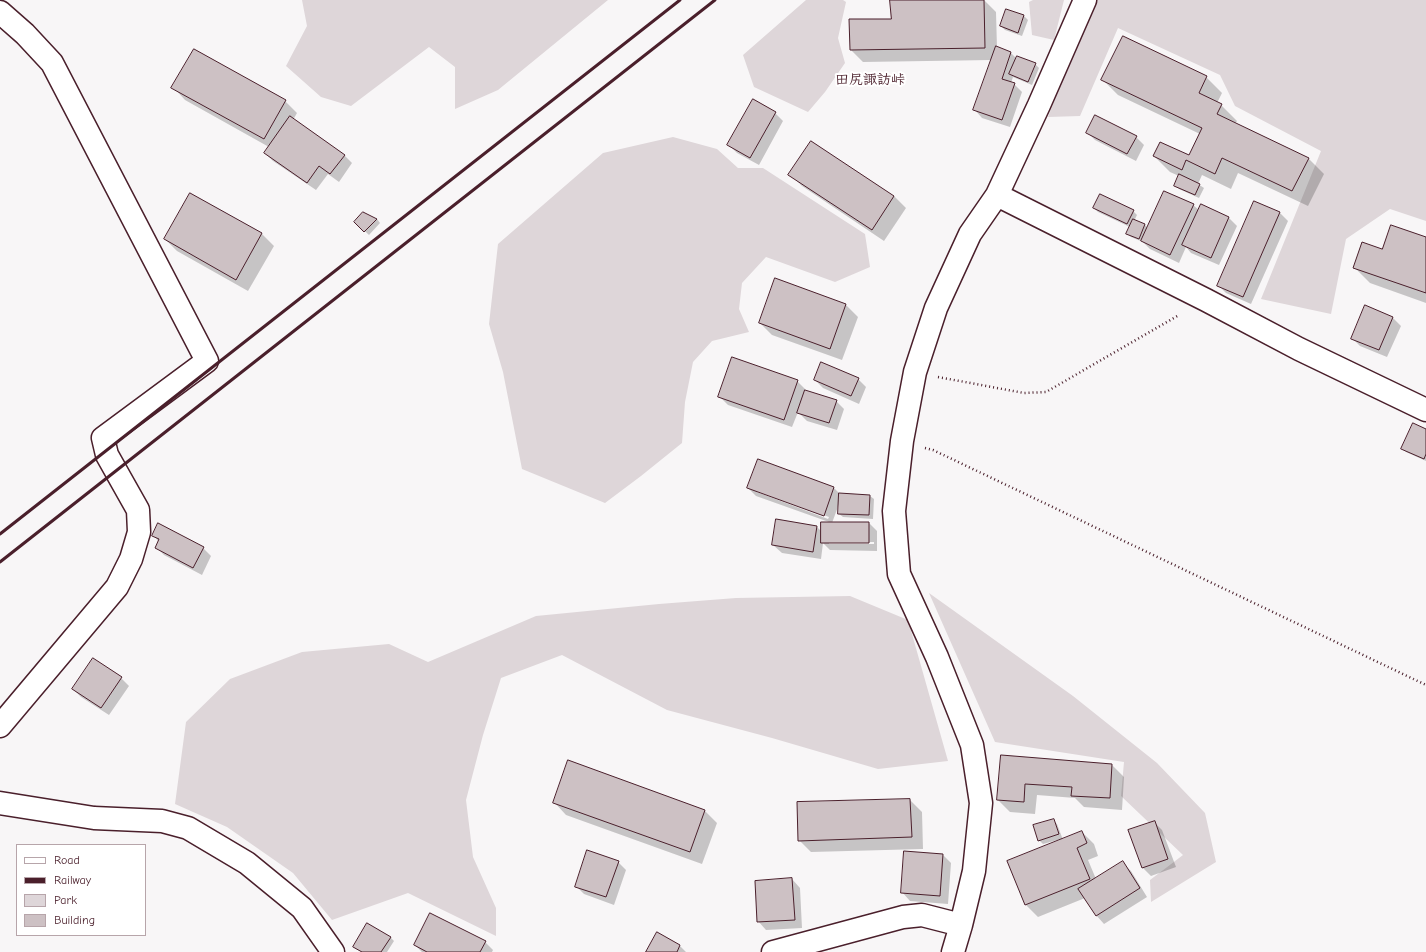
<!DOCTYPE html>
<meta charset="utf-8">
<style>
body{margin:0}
#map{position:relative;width:1426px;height:952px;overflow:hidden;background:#f8f6f7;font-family:"Comic Neue",sans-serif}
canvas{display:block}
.legend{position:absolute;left:16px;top:844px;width:130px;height:92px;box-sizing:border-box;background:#fff;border:1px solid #b7a5aa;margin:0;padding:5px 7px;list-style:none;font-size:12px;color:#4a1f2b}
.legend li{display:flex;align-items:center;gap:8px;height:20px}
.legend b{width:20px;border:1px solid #b7a5aa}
</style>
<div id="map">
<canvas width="1426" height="952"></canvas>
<ul class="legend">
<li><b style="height:5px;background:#fff"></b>Road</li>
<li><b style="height:5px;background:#4a1f2b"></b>Railway</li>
<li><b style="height:11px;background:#ded6d9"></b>Park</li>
<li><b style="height:11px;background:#cdc1c4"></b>Building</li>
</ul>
</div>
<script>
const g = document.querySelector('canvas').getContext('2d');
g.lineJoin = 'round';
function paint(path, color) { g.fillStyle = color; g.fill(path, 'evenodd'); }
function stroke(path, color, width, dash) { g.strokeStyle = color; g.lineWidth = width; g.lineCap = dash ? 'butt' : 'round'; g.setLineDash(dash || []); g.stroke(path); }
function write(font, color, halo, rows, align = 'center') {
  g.font = font + ' "Comic Neue","Klee One",sans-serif'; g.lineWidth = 4; g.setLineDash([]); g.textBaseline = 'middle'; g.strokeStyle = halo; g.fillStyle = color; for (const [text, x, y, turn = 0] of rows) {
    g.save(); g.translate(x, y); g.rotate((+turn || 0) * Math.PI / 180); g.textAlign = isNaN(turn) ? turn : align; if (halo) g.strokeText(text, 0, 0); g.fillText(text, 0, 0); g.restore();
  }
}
const green = new Path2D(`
 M302 0H608L498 90 455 109V67L429 47 351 106 321 97 286 66 307 26Z
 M806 0H843L846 2 838 38 845 63 825 92 808 112 754 87 743 55Z
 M1033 0H1064L1054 40 1032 35 1029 2Z
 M1096 0H1426V221L1390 209 1346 239 1331 314 1261 299 1321 151 1235 106 1220 75 1118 28 1080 116 1048 117 1075 47Z
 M673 137 717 149 738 168H763L865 234 870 267 835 282 766 257 742 283 739 309 749 332 712 341 693 362 685 402 682 443 641 476 605 503 522 469 503 372 489 324 498 244 603 153Z
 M929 593 1073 696 1157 763 1205 813 1216 862 1151 902 1150 880 1183 855 1121 796 1124 762 995 742Z
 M850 596 908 620 948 761 878 769 772 738 667 710 562 655 501 678 483 735 466 800 473 857 496 908V936L408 893 332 920 293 873 227 827 175 804 186 722 230 679 302 652 389 644 428 662 536 616 659 604 736 598Z`);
const shadow = new Path2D(`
 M984 0 996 12 997 48 1011 53 1017 59 1035 64 1039 68 1032 85 1013 77 1011 83 1014 84 1022 92 1010 127 982 118 974 109 992 60 863 62 851 50 892 20 891 1Z
 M1007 10 1024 16 1028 20 1022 36 1005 30 1001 26Z
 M1206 77 1222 93 1217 103 1221 105 1237 121 1235 124 1308 158 1324 174 1308 206 1238 173 1231 189 1202 175 1198 184 1204 188 1199 198 1179 189 1175 185 1179 176 1170 172 1154 156H1189L1200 134 1118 95 1103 80Z
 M173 87 285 101 297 113 293 120 344 155 352 163 339 182 328 174 316 190 273 161 265 153 269 147 185 100Z
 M775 113 783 121 759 165 737 153 729 145Z
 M1087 132 1136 137 1144 145 1136 161 1095 140Z
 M790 174 894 196 906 208 884 241 802 186Z
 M191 194 262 234 274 246 248 291 177 251 165 239Z
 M1193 205 1199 210 1229 218 1237 226 1219 265 1191 253 1186 247 1179 263 1150 249 1143 242 1131 237 1127 233 1130 227 1098 212 1094 208 1133 211 1137 215 1134 221 1145 225 1148 228Z
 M1280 213 1288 221 1251 304 1226 293 1218 285Z
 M377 219 380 223 369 235 355 222Z
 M1426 238V303L1370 283 1354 267 1383 251Z
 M776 280 846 305 858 317 842 360 772 335 760 323Z
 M1392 317 1401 326 1387 357 1360 346 1352 338Z
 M858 379 866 387 859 404 823 388 815 380Z
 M797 381 805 389V391L836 401 844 409 837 430 807 421 798 412 792 427 728 405 720 397Z
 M1426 430V461L1406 452 1402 448Z
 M758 460 834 488 840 494 870 496 874 499 873 519 843 517 839 514V504L832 523H869L877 531V551L830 550 823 543 821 559 782 553 773 545 816 526 822 532 829 522 756 496 748 488ZM757 490 829 517 828 519 757 492ZM829 542H874V544H829Z
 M153 535 203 548 211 556 202 575 164 555 156 547 159 542Z
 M121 678 129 686 109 715 81 697 73 689Z
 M1002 756 1112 765 1124 777 1122 810 1084 807 1075 798 1037 795 1035 814 1010 812 998 800Z
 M910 800 922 812 923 849 811 852 799 840 798 803Z
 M554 802 705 811 717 823 702 864 566 815Z
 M1053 820 1057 824 1063 840 1082 832 1094 844 1098 856 1088 860 1096 879 1122 863 1131 871 1147 897 1104 924 1096 915 1085 898 1038 917 1026 905 1008 862 1061 840V839L1043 844 1039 840Z
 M1154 822 1162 830 1176 867 1151 876 1142 867Z
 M905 852 943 855 951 863 948 904 910 901 902 892Z
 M618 862 626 870 614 905 584 894 576 886Z
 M792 879 800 888 802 928 766 930 758 921Z
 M658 934 680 946 686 952H647Z
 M390 937 394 941 387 952H361L354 947Z
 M485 942 493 950 492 952H422L415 945Z`);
const building = new Path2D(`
 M890 0H984L985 48 850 50 849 19H891Z
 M1006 9 1024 15 1018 33 1000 26Z
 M1123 36 1207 76 1199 93 1222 104 1217 114 1309 158 1292 191 1222 158 1215 174 1186 160 1182 170 1153 156 1160 142 1189 155 1202 128 1101 80Z
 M996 46 1011 52 1002 79 1015 83 1002 120 973 110Z
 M194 49 286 100 264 139 171 88Z
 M1017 56 1036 63 1028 82 1009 74Z
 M753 99 776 112 750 158 727 145Z
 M1095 115 1137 136 1127 154 1086 133Z
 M290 116 345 155 330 174 319 166 307 183 264 153Z
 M811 141 894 196 872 230 788 175Z
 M1179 174 1200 184 1195 195 1174 186Z
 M1164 191 1194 204 1170 255 1141 241Z
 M190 193 262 233 236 280 164 239Z
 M1100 194 1134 210 1127 224 1093 208Z
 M1254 201 1280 212 1243 297 1217 286Z
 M1201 204 1229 217 1211 258 1182 245Z
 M363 212 377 219 364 232 354 222Z
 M1133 219 1145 224 1139 239 1126 234Z
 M1391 225 1426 237V293L1353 268 1362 242 1382 249Z
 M775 278 846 304 830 349 759 323Z
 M1365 305 1393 317 1379 350 1351 339Z
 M732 357 798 380 784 420 718 397Z
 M821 362 859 378 851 396 814 380Z
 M805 390 837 400 829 423 797 413Z
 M1413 423 1426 429V454L1424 459 1401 449Z
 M758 459 834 487 824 516 747 488Z
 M839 493 870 495 869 515 838 514Z
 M776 519 817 526 813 552 772 545Z
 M821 522H869V543H821Z
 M158 523 204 547 193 568 155 548 159 539 152 536Z
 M93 658 122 677 101 708 72 689Z
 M1001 755 1112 764 1110 798 1071 796 1072 787 1025 784 1024 802 997 800Z
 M568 760 705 810 690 852 553 803Z
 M910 799 912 837 798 841 797 802Z
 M1054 819 1059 834 1038 841 1033 825Z
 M1155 821 1168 859 1142 868 1128 830Z
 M1082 831 1087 843 1077 848 1090 879 1025 905 1007 861Z
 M587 850 619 861 606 897 575 887Z
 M904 851 943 854 940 896 901 893Z
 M1123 861 1140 888 1096 916 1078 889Z
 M792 878 795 920 757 922 755 881Z
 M430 913 486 941 480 952H427L414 945Z
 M367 923 391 937 381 952H362L353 947Z
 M657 932 680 945 677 952H646Z`);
const path = new Path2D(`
 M938 377 1024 393 1046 392 1179 315
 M925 448 933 450 1426 685`);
const street = new Path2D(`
 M0 12 25 34 52 63 207 361 103 438 107 455 138 510 139 532 131 559 117 587 0 726
 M997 195 1206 300 1299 349 1426 410
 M0 803 94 818 162 821 188 828 247 863 302 908 333 952
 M773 952 903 917 922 915 961 925
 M953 952 961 925 974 871 981 803 972 745 937 657 899 574 894 511 902 441 915 372 936 308 970 234 997 195 1039 105 1085 0`);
const rail = new Path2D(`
 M0 534 680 0
 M0 562 715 0`);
const quarterNames = [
 ["田尻諏訪峠",870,80]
];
paint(green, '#ded6d9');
paint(shadow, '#0003');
paint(building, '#cdc1c4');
stroke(building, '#4a1f2b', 1);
stroke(street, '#4a1f2b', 25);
stroke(path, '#4a1f2b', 2.5, [1, 3]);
stroke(street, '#fff', 22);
stroke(rail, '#4a1f2b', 3);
write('bold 14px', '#4a1f2b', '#fff', quarterNames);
</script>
